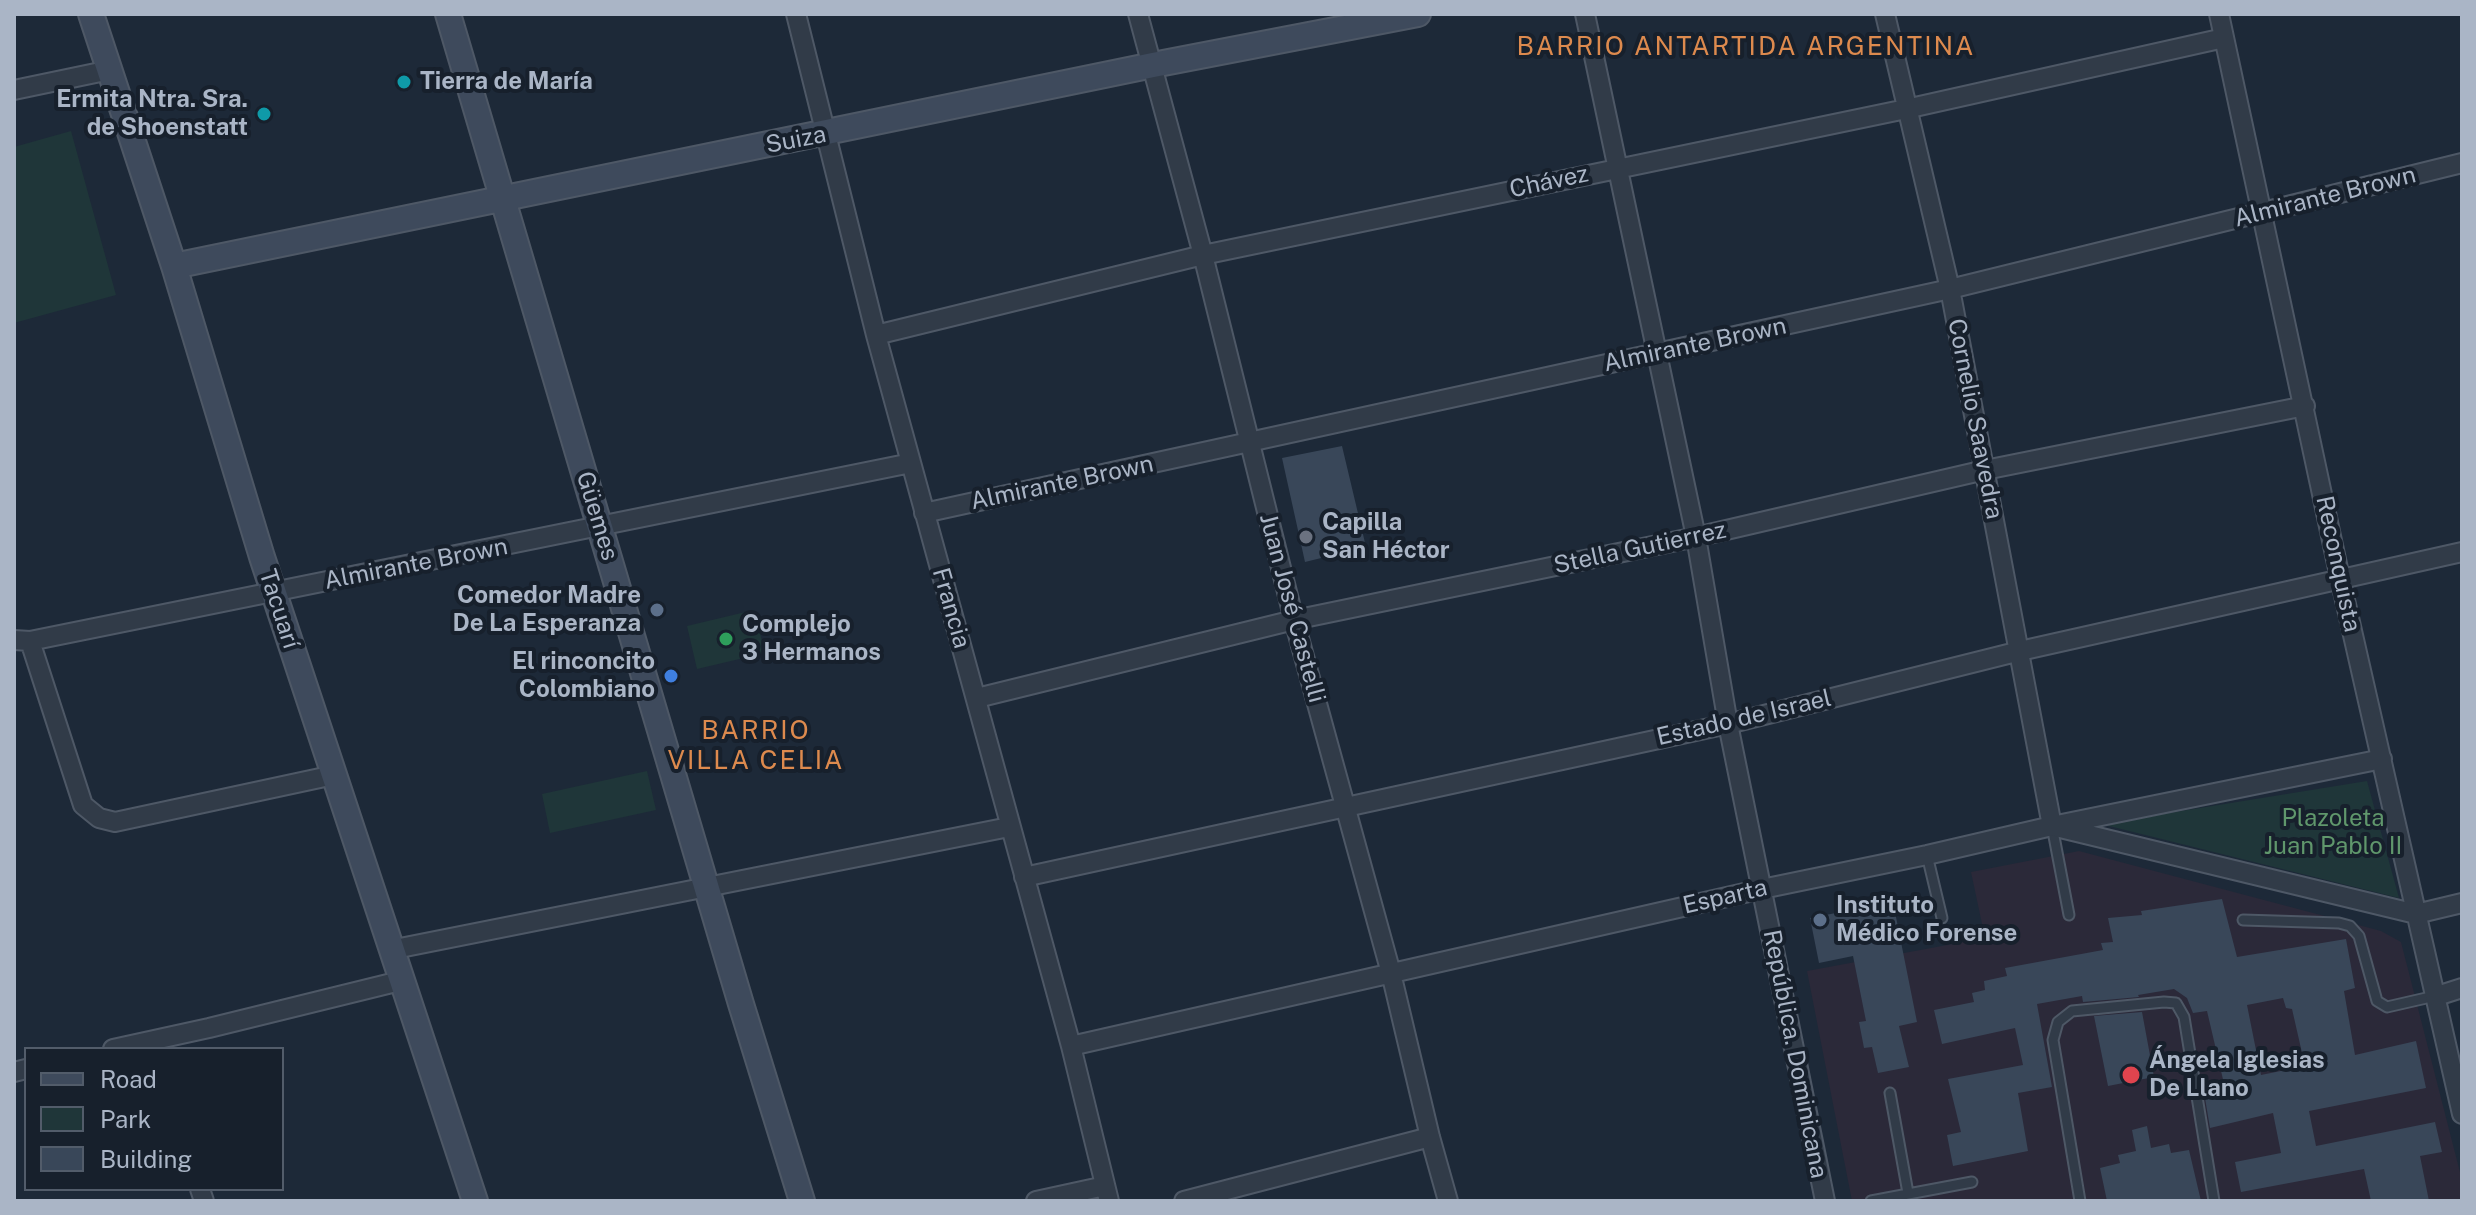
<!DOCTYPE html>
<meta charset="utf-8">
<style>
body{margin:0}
#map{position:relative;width:2476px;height:1215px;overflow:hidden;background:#1d2938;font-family:"Public Sans",sans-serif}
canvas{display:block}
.frame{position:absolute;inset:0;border:16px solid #aab5c6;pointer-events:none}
.legend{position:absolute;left:24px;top:1047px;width:260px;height:144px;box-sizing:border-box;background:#17202c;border:2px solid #525c6a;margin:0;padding:10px 14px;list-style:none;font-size:24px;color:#aab5c6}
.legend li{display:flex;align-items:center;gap:16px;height:40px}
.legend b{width:40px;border:2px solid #525c6a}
</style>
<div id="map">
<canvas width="2476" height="1215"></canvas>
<div class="frame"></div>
<ul class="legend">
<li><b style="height:10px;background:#3e4a5c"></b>Road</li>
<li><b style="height:22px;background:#1f3639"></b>Park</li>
<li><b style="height:22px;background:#394759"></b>Building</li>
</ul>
</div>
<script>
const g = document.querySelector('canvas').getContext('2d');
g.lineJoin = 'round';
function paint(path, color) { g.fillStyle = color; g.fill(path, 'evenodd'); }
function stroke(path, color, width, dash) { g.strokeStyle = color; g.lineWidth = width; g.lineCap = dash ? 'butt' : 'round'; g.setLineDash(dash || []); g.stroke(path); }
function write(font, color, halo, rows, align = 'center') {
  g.font = font + ' "Public Sans",sans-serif'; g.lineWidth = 8; g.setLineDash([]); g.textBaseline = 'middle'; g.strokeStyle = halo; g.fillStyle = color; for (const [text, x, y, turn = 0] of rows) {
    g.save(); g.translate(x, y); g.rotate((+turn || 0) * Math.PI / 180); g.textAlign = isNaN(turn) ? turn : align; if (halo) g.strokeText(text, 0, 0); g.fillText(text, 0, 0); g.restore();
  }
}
const medical = new Path2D(`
 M2079 851 2381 931 2401 942 2462 1180V1201H1852L1807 971 1985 938 1971 872Z`);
const green = new Path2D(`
 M71 131 116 295 14 323V147Z
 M754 610 765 653 697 669 687 626Z
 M647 771 656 810 550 833 542 794Z
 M2367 781 2399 898 2101 824Z`);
const building = new Path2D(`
 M1342 446 1366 547 1305 562 1282 458Z
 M2222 899 2237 957 2346 939 2355 988 2344 991 2355 1055 2416 1041 2426 1088 2309 1111 2316 1146 2435 1122 2442 1152 2420 1156 2429 1201H2371L2364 1169 2241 1192 2235 1162 2281 1153 2273 1113 2210 1128 2204 1092 2225 1088 2207 1011 2193 1013 2187 998 2174 989 2138 995 2139 997 2083 1002 2082 996 2037 1004 2052 1087 2018 1093 2028 1151 1953 1166 1947 1135 1961 1132 1948 1079 2023 1065 2015 1028 1942 1044 1934 1010 1974 1002 1972 993 1985 990 1984 981 2007 976 2005 968 2103 950 2101 943 2113 942 2108 918 2142 915 2141 911ZM2283 998 2286 1008 2292 1009 2305 1066 2261 1075 2247 1005Z
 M1893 902 1917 1022 1899 1026 1909 1067 1878 1073 1872 1047 1864 1048 1859 1022 1866 1021 1853 956 1819 963 1810 918Z
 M2142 1012 2154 1077 2108 1086 2094 1016Z
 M2147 1126 2151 1148 2169 1144 2171 1153 2189 1150 2201 1201H2107L2100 1168 2120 1163 2118 1155 2136 1151 2132 1130Z`);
const lane = new Path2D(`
 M2052 826 2069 915
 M1927 855 1942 918
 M2243 920 2339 923 2350 926 2359 936 2377 1001 2387 1007 2435 996
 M1890 1093 1908 1193
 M1871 1201 1972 1182
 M2080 1201 2053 1040 2058 1022 2072 1011 2164 1002 2176 1003 2184 1017 2214 1201`);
const street = new Path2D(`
 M796 14 876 335 1071 1046 1109 1201
 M1138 14 1203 255 1294 620 1391 973 1430 1137 1448 1201
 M1585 14 1696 537 1728 724 1825 1201
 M1885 14 1950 289 2052 826 2416 914 2462 903
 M2219 14 2340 578 2462 1114
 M14 90 110 70
 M876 335 1203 255 1906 109 2224 38
 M924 513 1950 289 2462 163
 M14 640 30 641 911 463
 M30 641 83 805 99 818 115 822 334 775
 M977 698 1294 620 1696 537 1985 470 2305 406
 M1024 877 1728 724 2020 651 2462 552
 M390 950 1009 827
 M2437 996 2462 988
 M1071 1046 1762 889 1927 855 2052 826 2382 759
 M113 1049 209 1028 400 981
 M14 1072 26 1069
 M200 1189 204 1201
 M1036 1201 1105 1186
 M1184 1201 1430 1137`);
const secondary = new Path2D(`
 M91 14 174 266 262 557 475 1201
 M448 14 741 1004 802 1201
 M174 266 1153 65 1418 14`);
const markers = [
 [404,82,8,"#0f9aa8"],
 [264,114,8,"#0f9aa8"],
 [1306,537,8,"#6b7280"],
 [657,610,8,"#5c6f8a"],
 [726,639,8,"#2e9e5b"],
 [671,676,8,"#3f7fe0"],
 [1820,920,8,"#5c6f8a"],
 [2131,1075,10,"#e0444e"]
];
const poiNames = [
 ["Tierra de María",420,82],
 ["Ermita Ntra. Sra.",248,100,"right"],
 ["de Shoenstatt",248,128,"right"],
 ["Capilla",1322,523],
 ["San Héctor",1322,551],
 ["Comedor Madre",641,596,"right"],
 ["De La Esperanza",641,624,"right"],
 ["Complejo",742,625],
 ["3 Hermanos",742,653],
 ["El rinconcito",655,662,"right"],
 ["Colombiano",655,690,"right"],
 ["Instituto",1836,906],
 ["Médico Forense",1836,934],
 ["Ángela Iglesias",2149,1061],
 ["De Llano",2149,1089]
];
const streetNames = [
 ["Suiza",796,140,-11],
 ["Chávez",1549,182,-12],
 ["Almirante Brown",2325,197,-14],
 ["Almirante Brown",1695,345,-12],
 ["Cornelio Saavedra",1975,419,79],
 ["Almirante Brown",1062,483,-12],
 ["Güemes",597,516,73],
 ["Stella Gutierrez",1640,548,-12],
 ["Almirante Brown",416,564,-11],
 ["Reconquista",2338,564,78],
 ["Francia",951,608,74],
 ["Juan José Castelli",1292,608,75],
 ["Tacuarí",279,609,72],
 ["Estado de Israel",1744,718,-13],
 ["Esparta",1725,897,-13],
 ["República. Dominicana",1795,1054,79]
];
const parkNames = [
 ["Plazoleta",2333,819],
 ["Juan Pablo II",2333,847]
];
const neighbourhoodNames = [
 ["BARRIO ANTARTIDA ARGENTINA",1746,47],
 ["BARRIO",756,731],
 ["VILLA CELIA",756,761]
];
paint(medical, '#2b2939');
paint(green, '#1f3639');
paint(building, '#394759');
stroke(lane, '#4e5866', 13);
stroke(street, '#4e5866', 22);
stroke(secondary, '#4e5866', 28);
stroke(lane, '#313b48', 9);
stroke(street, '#313b48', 18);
stroke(secondary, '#3e4a5c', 24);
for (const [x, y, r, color] of markers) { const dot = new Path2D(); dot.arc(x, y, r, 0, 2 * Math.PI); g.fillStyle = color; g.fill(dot); stroke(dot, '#17202c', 3); }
write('bold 24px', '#aab5c6', '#17202c', poiNames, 'left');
write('24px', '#aab5c6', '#17202c', streetNames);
write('24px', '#60976c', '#17202c', parkNames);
g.letterSpacing = '2px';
write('26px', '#dd8a4e', '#17202c', neighbourhoodNames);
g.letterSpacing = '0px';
</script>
